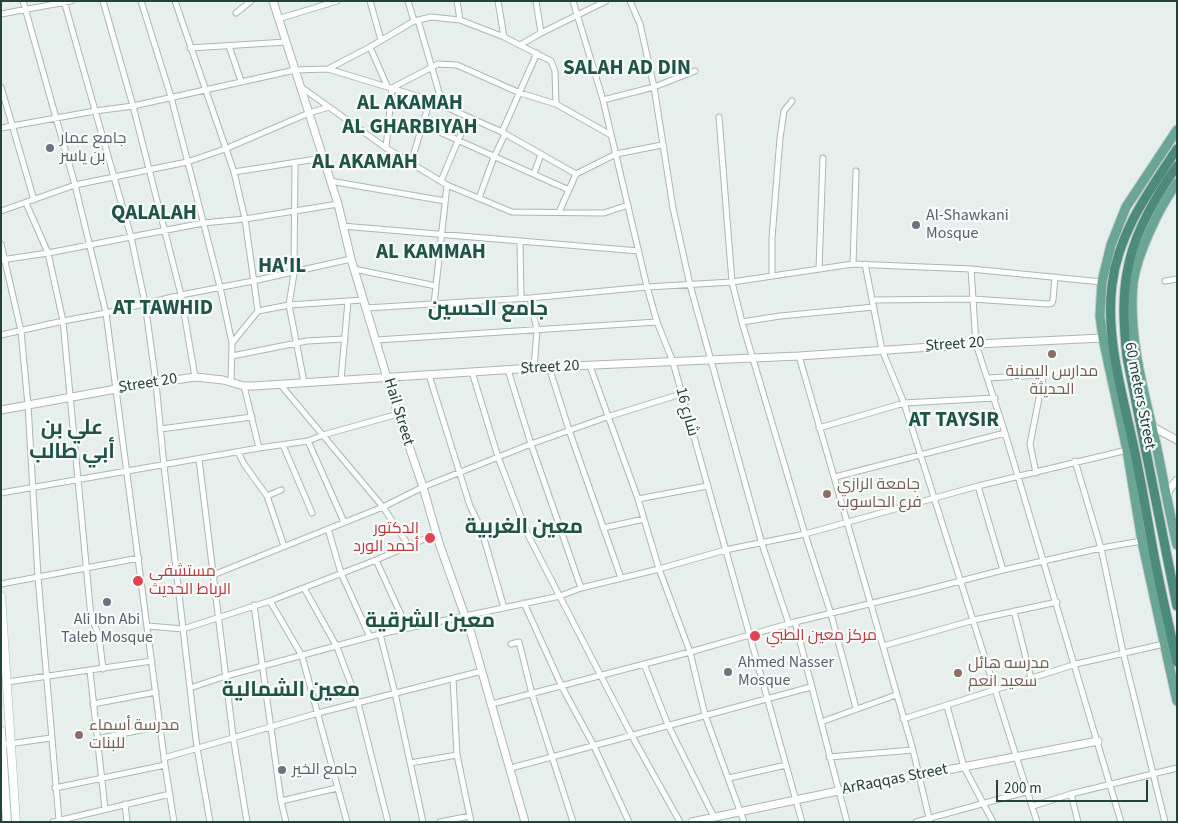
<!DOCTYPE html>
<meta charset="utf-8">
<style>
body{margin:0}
#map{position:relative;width:1178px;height:823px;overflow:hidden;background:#e6efeb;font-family:"Source Sans 3",sans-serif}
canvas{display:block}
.frame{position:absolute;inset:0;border:2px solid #24423a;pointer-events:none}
.scale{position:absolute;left:996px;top:780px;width:152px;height:22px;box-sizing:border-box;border:2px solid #24423a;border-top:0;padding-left:6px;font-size:15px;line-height:18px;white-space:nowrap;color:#24423a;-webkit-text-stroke:4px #f7fbf9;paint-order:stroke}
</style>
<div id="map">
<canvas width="1178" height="823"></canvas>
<div class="frame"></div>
<div class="scale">200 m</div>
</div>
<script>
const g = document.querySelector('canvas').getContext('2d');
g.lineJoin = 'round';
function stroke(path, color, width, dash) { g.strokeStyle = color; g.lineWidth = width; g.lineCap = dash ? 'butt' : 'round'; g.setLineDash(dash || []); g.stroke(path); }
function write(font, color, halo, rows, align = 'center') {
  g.font = font + ' "Source Sans 3",Cairo,sans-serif'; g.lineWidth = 4.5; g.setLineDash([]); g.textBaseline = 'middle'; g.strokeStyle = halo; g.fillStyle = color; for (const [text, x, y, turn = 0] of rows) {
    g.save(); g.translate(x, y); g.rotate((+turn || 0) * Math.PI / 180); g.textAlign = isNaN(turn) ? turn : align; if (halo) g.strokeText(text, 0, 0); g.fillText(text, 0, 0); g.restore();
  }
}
const minor = new Path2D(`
 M23 1 75 185 106 313 165 765 174 822
 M64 1 131 237 145 303 156 383 164 466 197 748 210 822
 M103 1 133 106 181 295 195 377
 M141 1 171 97 220 287 232 343 231 381
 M175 1 234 172 245 219 258 311
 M370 1 381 40
 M408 1 414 21
 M457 1 460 20
 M498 1 504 37
 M573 1 603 100 647 287 657 322 673 362 802 822
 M630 1 640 24 654 87 673 208 690 285 762 544 789 624
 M236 13 251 1
 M1 14 71 1
 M278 19 337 1
 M418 20 443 106
 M541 33 606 1
 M520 45 541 33 536 1
 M229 46 241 81
 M370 47 387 86
 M190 48 286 42
 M328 69 370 47 414 21 431 17 460 20 504 37 551 61 555 71 556 104
 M1 87 34 200
 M301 87 329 107
 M603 100 654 87 695 71
 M719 117 732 282 742 322 805 534 831 614 856 708
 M424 125 569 190
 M1 128 95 111 133 106 295 70 328 69 430 100 502 132 576 174 616 154 662 145
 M502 132 537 53
 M386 148 392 88 438 64 457 65 520 93 556 104 611 135
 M295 162 294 273 289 305 304 382
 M411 163 430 100
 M234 172 323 158
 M534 174 541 154
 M330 181 445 201
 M441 181 468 117
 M479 198 494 157 505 134
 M26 203 48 253 63 321 91 617 99 636 103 669
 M1 211 75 185 187 162 225 149 309 113 329 107 386 148 447 185 512 212 604 213 628 205
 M559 212 576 174
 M342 226 639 251
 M520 241 521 298
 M1 244 21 331 28 405 38 577 59 820
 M1 260 48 253 203 223 245 219 338 204
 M853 264 856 171
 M865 264 882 350 904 403 1037 822
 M354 269 436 286
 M819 269 823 158
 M971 269 976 344 1005 433 1121 822
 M772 276V238L780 138 784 111 792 101
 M1165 281 1177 279
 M530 298 537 330 534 368
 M872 300 972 299 1048 304 1052 303 1053 300 1055 277
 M434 304 447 185
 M366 308 530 298 647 287 732 282 853 264 971 269 1102 282
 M742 322 780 316 874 307
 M1 335 63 321 106 313 181 295 253 281 351 259
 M376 340 657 322
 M232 343 258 311 289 305 363 300
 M232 356 307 341 345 339
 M799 356 913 750 930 822
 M590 366 638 499 659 569 690 652 705 715 744 822
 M549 367 569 430 621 578
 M508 370 531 444 581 588
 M472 372 498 457 527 533 632 736 680 822
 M429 375 470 506 481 528 504 608
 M988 378 1038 375H1041L1043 378 1030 444 1036 473
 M341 380 348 301
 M280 384 383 507 409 546
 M244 386 259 448
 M819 428 904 403 995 398
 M160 429 252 417
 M308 441 344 522
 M283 445 312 513
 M238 452 244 464 267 496 281 490
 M199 459 233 736 247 822
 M1075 461 1101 548 1123 652 1165 822
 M835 477 1005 433
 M978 486 1003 570
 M1 493 259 448 308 441 323 435 398 414
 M267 496 284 546
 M638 499 707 486
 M603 528 644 519
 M328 529 341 573 370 637
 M376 560 407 628
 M213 575 383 507 423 487 531 444 607 417 681 394
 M1 584 139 558
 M304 588 337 647 358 703 388 822
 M270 601 302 656 347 822
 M524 603 562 687 594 746 629 822
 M254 605 281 801 286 822
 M1014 611 1031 678
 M795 622 847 822
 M148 626 183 629 270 601 376 560 436 534
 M380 634 395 693 423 822
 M511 644 519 642 532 694 573 822
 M883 646 974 620 1057 602
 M644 664 668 725 714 817
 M90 671 105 809
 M453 679 457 755 471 822
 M7 682 152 661
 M190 688 226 676 380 634 560 596 581 588 659 569 725 550 805 534 978 486 1127 450
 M93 704 156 692
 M492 704 690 652 795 622 918 592 1003 570 1101 548 1142 541
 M947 706 964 767 993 822
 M903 719 1076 664 1164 644
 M821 722 896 695
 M97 739 160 726
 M1 745 51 738
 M829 757 913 750
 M164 758 318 713 482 671
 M410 763 457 755
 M511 768 811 687
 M729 778 786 765
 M55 788 165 765
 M1071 794 1078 822
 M281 801 337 788
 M125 804 127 822
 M1033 806 1071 794 1177 768
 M53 822 170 794
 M440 822 470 816
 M916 822 1029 791`);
const tertiary = new Path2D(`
 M273 1 338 204 351 259 398 414 423 487 439 543 470 630 525 822
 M1 410 116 389 195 377 223 380 244 386H253L549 367 799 356 976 344 1103 338
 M1151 426 1177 440
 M1167 498 1169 490 1177 480
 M692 822 838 791 1098 741`);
const secondary = new Path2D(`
 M1 596 16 822
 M1 731 7 822`);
const primary = new Path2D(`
 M1177 130 1126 207 1111 245 1102 282 1100 316 1103 338 1127 450 1142 541 1177 701
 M1177 183C1159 207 1137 254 1133 283 1128 338 1144 392 1156 444 1163 478 1169 511 1177 545`);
const trunk = new Path2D(`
 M1177 149C1149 191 1118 233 1112 285 1105 340 1124 399 1135 453 1141 482 1146 510 1151 539 1158 580 1168 621 1177 662
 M1177 166C1155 197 1133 235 1127 273 1122 301 1124 329 1127 357L1177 606`);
const markers = [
 [50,148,5,"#6b7280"],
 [916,225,5,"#6b7280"],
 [1052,354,5,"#8d6e63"],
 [827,494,5,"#8d6e63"],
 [430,538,6,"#e0444e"],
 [138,581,6,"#e0444e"],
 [107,602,5,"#6b7280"],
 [755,636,6,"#e0444e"],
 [728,672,5,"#6b7280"],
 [958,673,5,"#8d6e63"],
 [79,735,5,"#8d6e63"],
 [282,770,5,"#6b7280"]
];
const worshipNames = [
 ["جامع عمار",60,139],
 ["بن ياسر",60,157],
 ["Al-Shawkani",926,216],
 ["Mosque",926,234],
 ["Ali Ibn Abi",107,620,"center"],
 ["Taleb Mosque",107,638,"center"],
 ["Ahmed Nasser",738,663],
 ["Mosque",738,681],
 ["جامع الخير",292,770]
];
const streetNames = [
 ["ٍStreet 20",955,345,-4],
 ["ٍStreet 20",550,368,-3],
 ["ٍStreet 20",148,384,-9],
 ["60 meters Street",1139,396,79],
 ["Hail Street",398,412,73],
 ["شارع 16",686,412,75],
 ["ArRaqqas Street",895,780,-11]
];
const educationNames = [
 ["مدارس اليمنية",1052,372,"center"],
 ["الحديثة",1052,390,"center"],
 ["جامعة الرازي",837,485],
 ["فرع الحاسوب",837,503],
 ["مدرسه هائل",968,664],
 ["سعيد انعم",968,682],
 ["مدرسة أسماء",89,726],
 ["للبنات",89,744]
];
const healthNames = [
 ["الدكتور",419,529,"right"],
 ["أحمد الورد",419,547,"right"],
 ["مستشفى",149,572],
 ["الرباط الحديث",149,590],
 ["مركز معين الطبي",766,636]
];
const districtNames = [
 ["SALAH AD DIN",627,69],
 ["AL AKAMAH",410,104],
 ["AL GHARBIYAH",410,128],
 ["AL AKAMAH",365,163],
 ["QALALAH",154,214],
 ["AL KAMMAH",431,253],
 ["HA'IL",282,267],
 ["AT TAWHID",163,309],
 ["جامع الحسين",488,310],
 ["AT TAYSIR",954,421],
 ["علي بن",72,429],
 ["أبي طالب",72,453],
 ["معين الغربية",524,528],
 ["معين الشرقية",430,622],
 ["معين الشمالية",291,691]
];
stroke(minor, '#a8b8b2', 7);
stroke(tertiary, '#a8b8b2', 9);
stroke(secondary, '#a4bbb3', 9);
stroke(primary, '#c2cac8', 11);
stroke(trunk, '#c2cac8', 11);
stroke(minor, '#fff', 5);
stroke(tertiary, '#fff', 7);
stroke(secondary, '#fff', 8);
stroke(primary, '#6aa596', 9);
stroke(trunk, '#4c8a7c', 9);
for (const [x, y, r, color] of markers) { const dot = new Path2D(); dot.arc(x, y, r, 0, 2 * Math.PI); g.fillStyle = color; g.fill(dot); stroke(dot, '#f7fbf9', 2); }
write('16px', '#5b616d', '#f7fbf9', worshipNames, 'left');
write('16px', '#24423a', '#f7fbf9', streetNames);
write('16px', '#785e54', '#f7fbf9', educationNames, 'left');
write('16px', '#be3a42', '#f7fbf9', healthNames, 'left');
write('bold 21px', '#1f5548', '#f7fbf9', districtNames);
</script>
